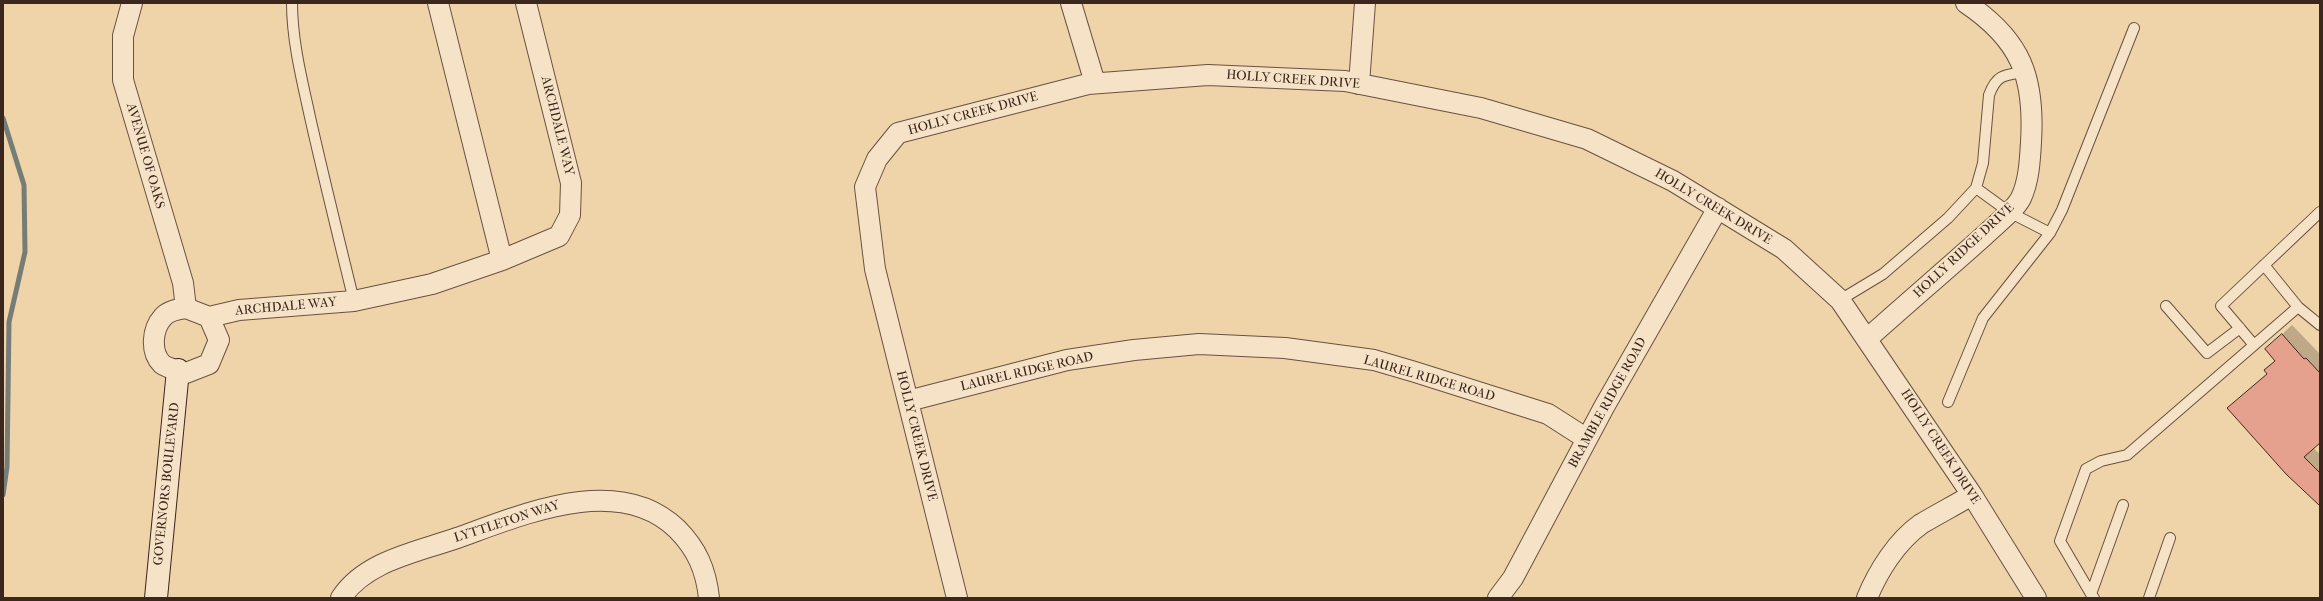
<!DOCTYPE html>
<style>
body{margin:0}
#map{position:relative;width:2323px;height:601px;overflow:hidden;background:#efd3a9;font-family:"IM FELL French Canon",serif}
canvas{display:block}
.frame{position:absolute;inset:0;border:4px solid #3c271e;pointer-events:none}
</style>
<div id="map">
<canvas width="2323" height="601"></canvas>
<div class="frame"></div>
</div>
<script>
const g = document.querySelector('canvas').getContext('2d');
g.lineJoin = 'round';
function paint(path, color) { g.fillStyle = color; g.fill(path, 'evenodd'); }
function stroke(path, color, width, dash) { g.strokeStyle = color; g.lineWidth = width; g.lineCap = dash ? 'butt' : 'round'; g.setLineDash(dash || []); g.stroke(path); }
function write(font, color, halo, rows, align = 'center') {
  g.font = font + ' "IM FELL French Canon",serif'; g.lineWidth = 4; g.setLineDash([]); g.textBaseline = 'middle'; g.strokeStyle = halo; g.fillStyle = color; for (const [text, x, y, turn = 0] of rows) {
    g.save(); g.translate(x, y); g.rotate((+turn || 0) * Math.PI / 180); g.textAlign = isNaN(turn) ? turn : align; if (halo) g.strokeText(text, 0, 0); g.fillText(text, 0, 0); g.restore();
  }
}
const shadow = new Path2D(`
 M2292 325 2320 354V441L2313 448 2320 454V505L2238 399 2268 373 2265 370 2276 360V340Z`);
const stream = new Path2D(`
 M3 118 24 185 25 252 9 322 7 467 3 495`);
const building = new Path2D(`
 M2282 334 2304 359 2306 358 2320 373V443L2304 457 2320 473V506L2286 474 2227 408 2267 374 2264 370 2275 361 2265 349Z`);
const lane = new Path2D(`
 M292 3C292 41 302 80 310 117 324 179 339 240 354 301
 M1976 188 2009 212 2050 233
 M2264 265 2298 307
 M1840 300 1883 274 1948 218 1976 188 1983 163 1989 95C1997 73 2006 75 2026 72
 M2166 306 2207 353 2240 328
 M2254 345 2221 306 2320 212
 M1948 402 1983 318 2050 233 2062 210 2134 28
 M2091 594 2060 541 2086 469 2101 461 2127 455 2298 307 2320 325
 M2094 598 2091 594 2123 505
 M2149 598 2170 538`);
const street = new Path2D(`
 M132 3 123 36V80L183 283 186 308
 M438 3 502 260
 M1071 3 1095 83
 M1359 84 1365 3
 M186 308 209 317 219 340 209 364 186 373C179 371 167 368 162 364 150 352 152 329 163 317 168 311 178 309 186 308Z
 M209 317 239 310 354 301 432 284 502 260 559 236 570 215 571 183 526 3
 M1867 339C1906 304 1946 270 1985 235 1995 225 2015 210 2021 198 2029 181 2030 160 2031 142 2035 77 2021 40 1966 3
 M908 401 1067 360 1134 350 1199 344 1285 348 1374 360 1415 372 1548 414 1587 439
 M341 598C365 561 417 552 457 538 522 515 618 472 677 529 697 549 706 570 709 598
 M957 598 875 269 865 187 877 159 898 133 1088 84 1208 75 1345 81 1481 108 1587 139 1673 181 1784 249 1840 300 1972 495 2036 598
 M1498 598 1513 578 1604 407 1718 208
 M1867 598C1878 571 1897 541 1921 524 1938 514 1955 505 1972 495`);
const secondary = new Path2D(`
 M156 598 178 370`);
const streetNames = [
 ["HOLLY CREEK DRIVE",1293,80,4],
 ["HOLLY CREEK DRIVE",973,114,-15],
 ["ARCHDALE WAY",557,126,76],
 ["AVENUE OF OAKS",145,156,74],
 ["HOLLY CREEK DRIVE",1713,207,31],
 ["HOLLY RIDGE DRIVE",1964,251,-43],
 ["ARCHDALE WAY",286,307,-5],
 ["LAUREL RIDGE ROAD",1027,372,-13],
 ["LAUREL RIDGE ROAD",1429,379,16],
 ["BRAMBLE RIDGE ROAD",1608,403,-61],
 ["HOLLY CREEK DRIVE",916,436,76],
 ["HOLLY CREEK DRIVE",1940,447,57],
 ["GOVERNORS BOULEVARD",167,484,-84],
 ["LYTTLETON WAY",507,522,-18]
];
paint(shadow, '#0003');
stroke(stream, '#767d77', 5);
paint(building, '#e5a08e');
stroke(building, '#3c271e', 1);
stroke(lane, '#695241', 12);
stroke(street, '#695241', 22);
stroke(secondary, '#3c271e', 24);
stroke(lane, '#f5e2c7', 10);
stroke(street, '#f5e2c7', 20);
stroke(secondary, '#f5e2c7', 22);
write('13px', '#3c271e', '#f5e2c7', streetNames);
</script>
